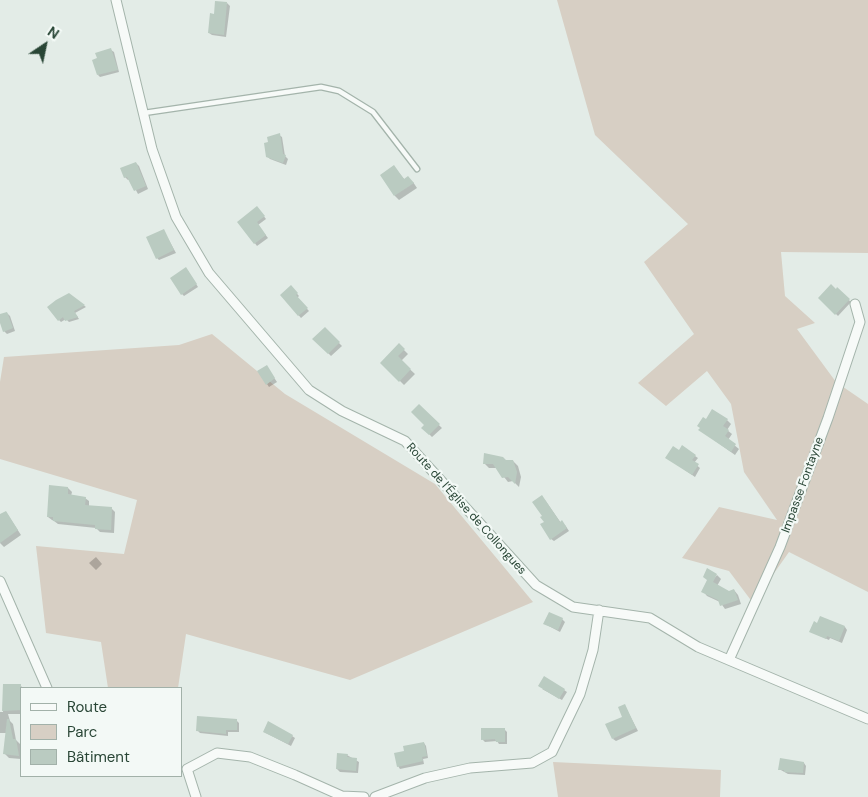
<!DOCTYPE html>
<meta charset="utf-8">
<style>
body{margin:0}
#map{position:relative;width:868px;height:797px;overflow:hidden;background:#e3ece7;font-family:"DM Sans",sans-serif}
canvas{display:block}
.legend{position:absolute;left:20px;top:687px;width:162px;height:90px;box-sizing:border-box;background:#f3f9f6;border:1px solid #a2b1a9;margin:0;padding:6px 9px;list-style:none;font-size:15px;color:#294636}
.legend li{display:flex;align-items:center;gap:10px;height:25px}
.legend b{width:25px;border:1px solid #a2b1a9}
.north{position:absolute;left:20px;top:20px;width:50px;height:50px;-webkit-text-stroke:4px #f3f9f6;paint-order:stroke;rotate:34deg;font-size:14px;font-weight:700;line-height:20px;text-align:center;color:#294636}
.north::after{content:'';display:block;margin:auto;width:18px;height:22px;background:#294636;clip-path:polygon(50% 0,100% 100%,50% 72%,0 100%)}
</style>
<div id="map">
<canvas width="868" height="797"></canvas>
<ul class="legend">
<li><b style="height:6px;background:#f7faf8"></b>Route</li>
<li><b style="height:14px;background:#d7cfc4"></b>Parc</li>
<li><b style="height:14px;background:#bacbc1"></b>Bâtiment</li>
</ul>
<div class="north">N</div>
</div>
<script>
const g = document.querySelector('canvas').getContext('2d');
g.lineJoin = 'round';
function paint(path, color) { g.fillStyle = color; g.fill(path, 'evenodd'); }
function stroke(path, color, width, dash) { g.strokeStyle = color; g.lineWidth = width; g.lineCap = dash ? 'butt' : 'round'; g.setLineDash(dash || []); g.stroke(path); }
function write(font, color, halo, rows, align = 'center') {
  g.font = font + ' "DM Sans",sans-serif'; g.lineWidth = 4.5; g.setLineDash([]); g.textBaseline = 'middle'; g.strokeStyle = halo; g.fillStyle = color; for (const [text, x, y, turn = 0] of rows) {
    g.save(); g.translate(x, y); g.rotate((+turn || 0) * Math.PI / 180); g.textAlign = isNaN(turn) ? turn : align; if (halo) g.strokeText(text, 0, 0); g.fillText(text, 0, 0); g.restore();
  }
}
const green = new Path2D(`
 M557 0H868V253L781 252 785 296 815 323 797 329 836 382 868 404V592L789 552 753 603 729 571 682 558 719 507 777 520 744 472 731 404 707 371 666 406 638 383 694 334 644 262 688 224 595 135Z
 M212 334 285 394 435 484 533 602 350 680 186 634 178 688H108L101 642 46 633 36 546 124 554 137 500 0 459V382L4 357 179 345Z
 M553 762 721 770 720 797H558Z`);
const shadow = new Path2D(`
 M227 3 230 6 226 37 212 35 209 33 215 15Z
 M111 50 114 52 119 72 100 77 98 75Z
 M279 135 282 137 285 156 288 159 286 165 270 159 267 156Z
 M136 163 139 166 148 189 138 194 130 179 128 180 125 177Z
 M394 167 405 180 413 182 417 188 399 200 395 196Z
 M259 210 266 219 258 225 268 238 257 246 239 222Z
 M164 231 176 253 159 260 157 258Z
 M188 271 198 287 184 296 182 294Z
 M291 287 299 296 297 298 309 311 301 318 281 295Z
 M837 289 851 302 838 316 820 298Z
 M69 294 86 307 75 313 79 319 69 322 66 319 61 322 59 320Z
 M7 313 10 316 15 331 7 334 4 331 0 316Z
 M325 329 342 346 331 356 314 339Z
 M399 345 408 354 401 361 415 374 404 385 382 363Z
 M269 370 277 382 269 387 267 384Z
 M419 406 442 428 432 437 423 428 426 425Z
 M706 420H727L731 424 727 430 732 434 728 440 739 449 735 455 700 430Z
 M695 456 698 458 694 463 700 468 695 477 670 460Z
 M513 461 518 466 521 477 519 487 513 481 508 482 497 468H489L484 463Z
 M68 488 72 492 71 496 85 498 89 501V506L111 508 115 512 114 533 100 532 96 528 58 524 54 521 52 520 48 517Z
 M545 500 561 523 565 525 569 531 554 541 551 539Z
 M6 512 21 535 4 547 0 543V516Z
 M96 557 102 564 96 570 89 563Z
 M717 575 721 579 717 586 729 592 734 590 738 595 741 604 725 609 720 602 707 596 703 591Z
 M562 619 565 622 560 632 545 624Z
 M845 627 847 630 842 643 830 638 829 640 811 632Z
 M4 685H20L23 688H21V714H8L10 721 13 724 16 740 20 744 21 759 9 758 5 754 7 733H0V712H3Z
 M542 689 564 690 567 692 562 700Z
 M625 706 638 731 616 741 613 739 623 718Z
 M236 720 239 723V732H228V736L200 733 198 731Z
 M505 730 507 732V744H499L497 741 485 742 482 739Z
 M264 732 292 736 295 738 291 746Z
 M424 743 426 746 428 758 423 759 424 764 400 769 398 766 405 752Z
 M347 755 359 762 358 773 340 772 337 769Z
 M804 763 806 766 805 775 788 774 779 769Z`);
const building = new Path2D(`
 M215 1 227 2 224 35 208 33 210 13 214 14Z
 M111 48 118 70 97 75 92 60 97 58 95 53Z
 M280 133 283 154 286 155 283 163 266 157 264 143 268 142 267 137Z
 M136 162 146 186 134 191 127 177 124 178 120 168Z
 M394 165 404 179 408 176 414 183 394 196 380 175Z
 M257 206 265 216 257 222 266 235 254 244 237 222Z
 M164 229 174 250 156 259 146 237Z
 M186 267 197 284 181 295 170 278Z
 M831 284 836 289 837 287 850 299 835 315 818 298Z
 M291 285 298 293 296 295 308 308 298 316 280 295Z
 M69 293 85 305 74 311 78 317 65 321 63 317 58 321 47 307 56 300Z
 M7 312 13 328 3 332 0 323V314Z
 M325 327 340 342 328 354 312 339Z
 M399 343 405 349 398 356 411 369 399 382 380 363Z
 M267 365 275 378 266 385 257 371Z
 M419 404 440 424 429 435 421 428 424 425 411 412Z
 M712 409 728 419 723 426 729 430 725 436 736 444 731 452 698 430 700 428 697 426 703 417 706 419Z
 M682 445 696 455 692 460 699 464 692 475 665 458 673 446 679 450Z
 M484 453 503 457 506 460H513L517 472 515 484 508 477 502 478 493 464H483Z
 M49 485 68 487V494L86 497 85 505 112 507 111 530 95 529V525L53 521V517H47Z
 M542 495 560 522 562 520 567 528 550 540 540 524 544 522 540 517 542 516 532 502Z
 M6 511 18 530 0 543V514Z
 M707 568 717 574 713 582 729 591 734 589 738 600 720 606 718 600 701 592 707 580 703 577Z
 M549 612 563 618 558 630 543 624Z
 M820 616 845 626 839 641 827 636 826 639 809 632 814 621 817 623Z
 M544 676 565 689 559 699 538 686Z
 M3 684H21V710L2 711Z
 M625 704 636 728 612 739 605 724 622 717 618 707Z
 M197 716 237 719V730H226V734L196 731Z
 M7 719H9L13 739H16L19 756 3 754Z
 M268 721 293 735 288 744 263 732Z
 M481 728H505V742H496L495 739 481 740Z
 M424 742 427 756 422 757 423 761 397 767 394 753 404 751 403 746Z
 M337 753 348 754 347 757 357 758 356 771 336 769Z
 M780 758 804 762 803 773 784 772V770H778Z`);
const lane = new Path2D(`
 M144 113 321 87 339 91 373 112 417 169`);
const street = new Path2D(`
 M116 0 152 149 176 217 209 273 309 390 342 411 405 441 536 585 573 607 650 618 698 647 868 719
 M0 581 47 688
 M729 660 780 547 828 418 860 322 855 304
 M187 769 217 753 250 757 295 775 342 796 364 797
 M187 769 196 797
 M375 797 425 778 470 768 532 763 552 752 580 694 593 650 599 610`);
const streetNames = [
 ["Impasse Fontayne",803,485,-70],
 ["Route de l’Église de Collongues",466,509,48]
];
paint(green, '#d7cfc4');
paint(shadow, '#0003');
paint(building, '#bacbc1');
stroke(lane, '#a4b4ab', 7);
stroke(street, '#a4b4ab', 11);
stroke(lane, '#f7faf8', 4.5);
stroke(street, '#f7faf8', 9);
write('12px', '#294636', '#f3f9f6', streetNames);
</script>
